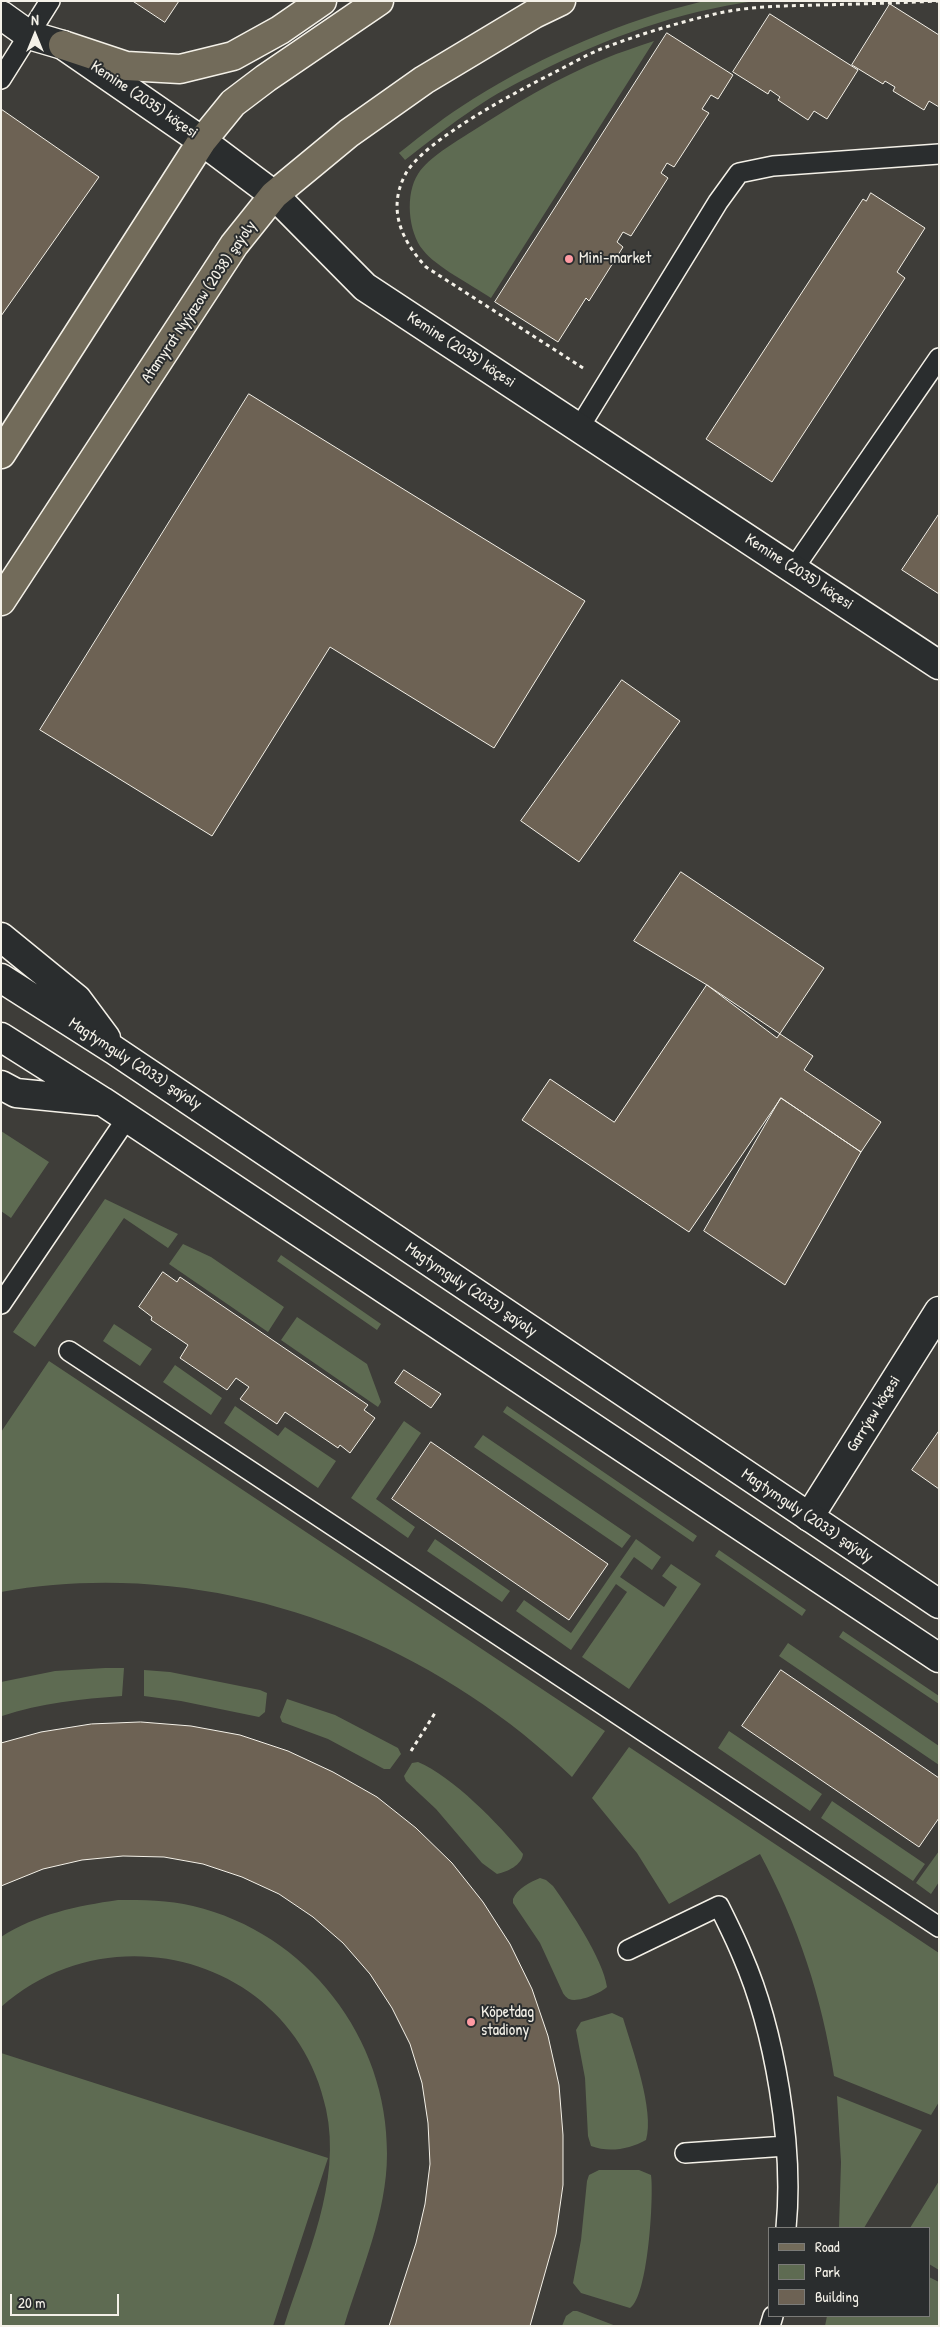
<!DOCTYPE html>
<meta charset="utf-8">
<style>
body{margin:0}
#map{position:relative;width:940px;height:2327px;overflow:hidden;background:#3e3d39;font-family:"Patrick Hand",sans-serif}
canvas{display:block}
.frame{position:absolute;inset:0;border:2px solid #f4f1e8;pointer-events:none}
.legend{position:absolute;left:768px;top:2227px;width:162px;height:90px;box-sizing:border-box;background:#2a2d2e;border:1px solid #7b7b78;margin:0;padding:6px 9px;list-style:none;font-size:15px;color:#f4f1e8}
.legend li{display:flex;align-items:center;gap:10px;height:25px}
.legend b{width:25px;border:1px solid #7b7b78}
.north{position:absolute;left:10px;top:10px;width:50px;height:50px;-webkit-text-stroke:4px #2a2d2e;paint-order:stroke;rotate:0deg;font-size:14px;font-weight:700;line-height:20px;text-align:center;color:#f4f1e8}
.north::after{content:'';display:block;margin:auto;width:18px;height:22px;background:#f4f1e8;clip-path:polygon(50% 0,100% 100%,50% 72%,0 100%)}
.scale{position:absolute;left:10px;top:2294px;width:109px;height:22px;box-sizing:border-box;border:2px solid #f4f1e8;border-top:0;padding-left:6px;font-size:15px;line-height:18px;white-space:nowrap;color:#f4f1e8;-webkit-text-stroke:4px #2a2d2e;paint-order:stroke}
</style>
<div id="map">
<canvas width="940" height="2327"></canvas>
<div class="frame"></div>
<ul class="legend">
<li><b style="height:6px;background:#726b5a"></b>Road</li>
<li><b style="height:14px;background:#5e6b52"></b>Park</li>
<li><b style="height:14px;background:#6d6254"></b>Building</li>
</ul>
<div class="north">N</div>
<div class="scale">20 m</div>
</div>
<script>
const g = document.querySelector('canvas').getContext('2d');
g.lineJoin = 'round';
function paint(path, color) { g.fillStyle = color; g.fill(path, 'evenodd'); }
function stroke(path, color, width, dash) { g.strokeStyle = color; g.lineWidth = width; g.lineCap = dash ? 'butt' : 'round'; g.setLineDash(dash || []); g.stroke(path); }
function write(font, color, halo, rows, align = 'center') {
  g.font = font + ' "Patrick Hand",sans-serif'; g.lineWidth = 4; g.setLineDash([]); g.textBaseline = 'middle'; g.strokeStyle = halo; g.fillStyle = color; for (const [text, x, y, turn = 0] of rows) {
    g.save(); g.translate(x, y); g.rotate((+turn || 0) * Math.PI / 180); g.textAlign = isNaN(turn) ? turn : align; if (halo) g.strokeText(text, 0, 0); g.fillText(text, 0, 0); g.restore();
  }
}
const green = new Path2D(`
 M704 1H755C677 12 609 37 539 72 517 83 495 94 475 108 451 124 428 142 405 160L399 153C423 134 447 115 473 99 545 54 622 21 704 1Z
 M654 41 491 298C472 285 436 267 423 250 408 232 405 194 418 174 429 157 454 143 471 132 513 105 557 78 604 59 620 52 637 47 654 41Z
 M1 1131 49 1162 11 1218 1 1211Z
 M105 1199 178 1234 168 1248 124 1218 35 1347 13 1332Z
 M183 1244 211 1257 284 1307 268 1332 169 1264Z
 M281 1255 381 1324 377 1330 277 1261Z
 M297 1317 367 1364 381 1402 378 1407 281 1340Z
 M114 1324 152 1349 140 1366 103 1341Z
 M49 1361 605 1731 572 1777C422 1633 209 1555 1 1592V1432Z
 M175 1365 222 1398 211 1415 163 1382Z
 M235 1406 278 1436 285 1427 336 1461 318 1488 224 1423Z
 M507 1406 697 1536 693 1542 503 1412Z
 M404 1421 421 1433 376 1499 415 1527 408 1538 351 1498Z
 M483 1435 631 1536 622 1548 474 1447Z
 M435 1539 510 1591 502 1602 427 1551Z
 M636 1539 661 1557 652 1570 634 1557 620 1577 664 1607 677 1587 662 1576 671 1564 701 1584 629 1689 582 1657 627 1592 616 1584 571 1650 516 1611 524 1600 571 1633Z
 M719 1550 806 1610 802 1616 715 1556Z
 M843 1631 939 1696V1704L839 1637Z
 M788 1643 939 1746V1765L779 1656Z
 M105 1668H124L122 1696C81 1699 41 1703 2 1716L1 1682 55 1671Z
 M144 1670 170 1672 260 1690 267 1693 265 1712 259 1717 181 1701 144 1696Z
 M287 1699 335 1715 398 1748 401 1754 390 1769H384L328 1739 282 1722 280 1717Z
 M729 1731 822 1794 810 1811 718 1748Z
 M629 1747 939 1953V2102L931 2115 834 2076C822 1997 798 1925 760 1854L669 1904 637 1853 592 1798Z
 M418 1762C452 1776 500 1825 523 1854 522 1865 507 1872 497 1874L482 1863 436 1809 406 1781 404 1776 412 1763Z
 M832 1801 925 1864 913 1881 821 1818Z
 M939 1851V1882L931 1894 916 1883Z
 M540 1878 546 1880 553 1886C570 1910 603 1959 607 1987 601 1993 578 2003 569 1999 568 1999 563 1994 563 1993L540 1943 513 1903V1899C517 1889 530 1882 540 1878Z
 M118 1900C143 1900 168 1900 193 1906 307 1933 388 2038 387 2154 387 2213 361 2271 344 2326H284C306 2257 342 2183 326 2109 295 1960 112 1908 1 2007V1937C37 1914 77 1906 118 1900Z
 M612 2013 623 2018C632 2048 655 2111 646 2140 630 2149 609 2153 591 2146L588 2136 585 2078 576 2030 581 2022Z
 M1 2053 328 2158 273 2326H1Z
 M837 2096 922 2130 864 2228H839L841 2162Z
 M599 2170H639L651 2175C654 2197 648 2297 630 2308L581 2293 573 2283 581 2240 587 2181 589 2175Z
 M939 2181V2270L929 2264V2228H910Z
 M929 2277 939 2282V2326H825L827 2316H929Z
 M573 2311H577L616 2326H562L566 2316Z`);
const building = new Path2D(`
 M133 1H179L165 22Z
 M890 4 939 35V107L929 101 924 110 893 91 895 87 885 81 883 84 852 65Z
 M770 14 858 70 827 119 814 111 808 120 778 100 780 97 770 90 768 94 733 72Z
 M667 33 733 75 718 99 711 95 702 109 709 113 674 167 667 163 661 173 668 178 631 236 623 232 617 242 623 247 589 301 586 298 558 342 495 302Z
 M1 109 99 177 1 316Z
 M871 193 925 228 897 272 905 278 772 482 706 439 863 199 866 201Z
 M249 394 585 601 494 748 330 647 212 836 40 730Z
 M939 514V594L902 570Z
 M622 680 680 721 579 862 521 821Z
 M681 872 824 968 777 1038 707 985 634 941Z
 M707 985 813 1056 804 1070 881 1122 861 1152 781 1098 689 1232 522 1120 550 1079 614 1122Z
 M781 1098 861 1152 785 1285 704 1231Z
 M163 1272 177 1282 180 1277 368 1405 364 1410 375 1418 350 1453 340 1445 338 1448 285 1412 277 1424 240 1399 249 1387 236 1378 227 1390 180 1358 188 1345 151 1320 152 1317 139 1307Z
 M404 1370 441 1394 431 1408 395 1383Z
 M939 1431V1489L912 1470Z
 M431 1442 608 1564 569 1620 392 1499Z
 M781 1670 939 1778V1818L919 1847 742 1726Z
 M141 1722 191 1726 240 1735 288 1751 333 1772 377 1797 416 1828 452 1863 483 1902 510 1944 532 1989 548 2036 559 2085 563 2135V2185L556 2234 530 2326H389L416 2243 425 2204 430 2164 428 2123 422 2083 410 2044 392 2008 370 1974 343 1943 313 1917 279 1894 242 1877 203 1864 164 1857 123 1856 82 1860 43 1869 1 1886V1743L41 1732 91 1724Z`);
const path = new Path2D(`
 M583 368 426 267C402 241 387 210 405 175 423 140 520 90 557 71 571 64 586 55 601 49 640 34 683 21 724 12 755 6 786 6 818 5 858 4 898 3 939 1
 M411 1751 435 1713`);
const service = new Path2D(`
 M1 79 50 1
 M579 428 718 202 739 173 773 166 939 154
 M794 568 939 358
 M1 1304 127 1118
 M69 1351 939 1927
 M628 1950 719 1906C727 1922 735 1938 742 1955 775 2031 794 2146 786 2228
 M685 2153 786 2146
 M770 2326 773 2316`);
const minor = new Path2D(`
 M1 15 29 35 63 45 202 141 274 195 365 287 939 665
 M809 1517 939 1311`);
const secondary = new Path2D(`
 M1 937 77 999 106 1038
 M1 978 114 1050 939 1604
 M1 1037 102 1101 939 1658
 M1 1085 16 1093 97 1101`);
const primary = new Path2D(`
 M63 45 126 66 180 69 233 56 280 30 322 1
 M1 454 202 141 233 103 266 78 379 1
 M1 601 234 245 274 195 349 133 424 80 534 14 561 1`);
const markers = [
 [569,259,5,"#ff9aa2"],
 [471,2022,5,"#ff9aa2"]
];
const streetNames = [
 ["Kemine (2035) köçesi",144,100,34],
 ["Atamyrat Nyýazow (2038) şaýoly",199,302,-56],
 ["Kemine (2035) köçesi",461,350,33],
 ["Kemine (2035) köçesi",799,572,33],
 ["Magtymguly (2033) şaýoly",135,1064,33],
 ["Magtymguly (2033) şaýoly",471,1290,34],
 ["Garrýew köçesi",874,1414,-58],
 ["Magtymguly (2033) şaýoly",807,1516,34]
];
const poiNames = [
 ["Mini-market",579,259],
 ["Köpetdag",481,2013],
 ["stadiony",481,2031]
];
paint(green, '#5e6b52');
paint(building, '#6d6254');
stroke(building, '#f4f1e8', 1);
stroke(service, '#f4f1e8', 22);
stroke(minor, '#f4f1e8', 31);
stroke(secondary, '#f4f1e8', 31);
stroke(primary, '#f4f1e8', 31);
stroke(path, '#f4f1e8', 3, [4, 4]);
stroke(service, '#2a2d2e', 19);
stroke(minor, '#2a2d2e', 28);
stroke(secondary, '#2a2d2e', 28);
stroke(primary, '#726b5a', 28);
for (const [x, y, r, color] of markers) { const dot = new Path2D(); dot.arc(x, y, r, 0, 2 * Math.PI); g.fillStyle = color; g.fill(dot); stroke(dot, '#2a2d2e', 2); }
write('16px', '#f4f1e8', '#2a2d2e', streetNames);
write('16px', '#f4f1e8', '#2a2d2e', poiNames, 'left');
</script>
